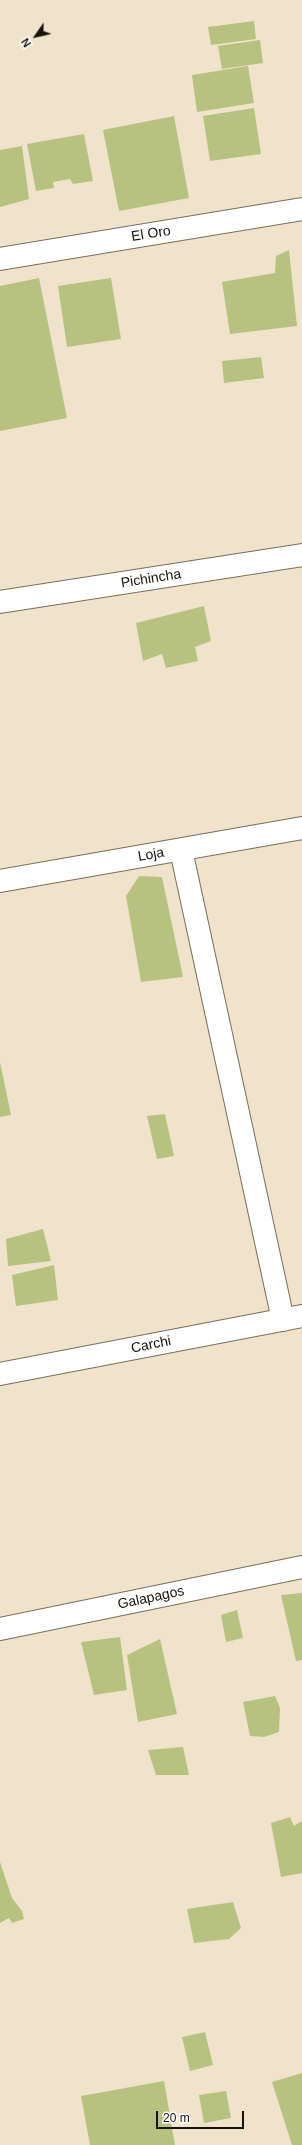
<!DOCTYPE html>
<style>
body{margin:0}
#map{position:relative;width:302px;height:2145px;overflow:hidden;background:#f0e3cc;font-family:Helvetica,sans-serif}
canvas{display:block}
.north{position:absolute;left:16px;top:16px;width:40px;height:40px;-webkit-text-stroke:3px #fff;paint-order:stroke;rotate:236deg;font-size:11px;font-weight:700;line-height:16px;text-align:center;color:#161109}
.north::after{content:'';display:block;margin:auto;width:14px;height:18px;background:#161109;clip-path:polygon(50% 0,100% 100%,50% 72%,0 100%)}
.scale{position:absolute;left:156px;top:2111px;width:88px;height:18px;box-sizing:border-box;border:2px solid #161109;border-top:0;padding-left:5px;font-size:12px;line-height:14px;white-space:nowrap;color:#161109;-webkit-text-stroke:3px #fff;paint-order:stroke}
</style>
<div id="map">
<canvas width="302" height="2145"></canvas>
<div class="north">N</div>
<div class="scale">20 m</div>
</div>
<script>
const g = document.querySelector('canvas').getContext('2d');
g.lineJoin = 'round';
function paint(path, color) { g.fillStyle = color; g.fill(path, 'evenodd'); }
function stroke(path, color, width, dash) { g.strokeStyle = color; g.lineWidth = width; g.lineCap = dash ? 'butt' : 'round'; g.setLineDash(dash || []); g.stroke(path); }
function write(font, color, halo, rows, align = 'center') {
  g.font = font + ' Helvetica,sans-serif'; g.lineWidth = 3; g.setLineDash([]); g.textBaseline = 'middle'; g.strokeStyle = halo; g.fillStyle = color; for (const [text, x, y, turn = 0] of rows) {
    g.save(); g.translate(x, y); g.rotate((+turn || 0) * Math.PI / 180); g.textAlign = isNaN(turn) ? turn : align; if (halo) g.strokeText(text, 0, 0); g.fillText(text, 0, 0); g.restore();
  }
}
const building = new Path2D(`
 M254 21 256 39 211 45 208 27Z
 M260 40 263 63 222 69 218 46Z
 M248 66 254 103 197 112 192 75Z
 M254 108 261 154 210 161 203 116Z
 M174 116 189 198 119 211 103 130Z
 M84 134 93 181 73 184 70 179 53 182 54 188 36 191 27 144Z
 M22 146 29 199 0 207V150Z
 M289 250 297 326 230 334 222 282 275 273 276 256Z
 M39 278 67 418 0 431V286Z
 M111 278 121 339 67 347 58 286Z
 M261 357 264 378 224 383 222 361Z
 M204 606 211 641 195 647 198 661 166 668 162 654 143 661 136 623Z
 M139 876 162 877 183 977 141 982 126 896Z
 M0 1062 11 1115 0 1117Z
 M165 1114 174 1156 157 1159 147 1116Z
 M43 1229 51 1261 8 1266 6 1239Z
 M54 1265 58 1300 16 1306 12 1275Z
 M302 1593V1660L296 1661 281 1595Z
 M237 1610 243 1638 226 1642 221 1615Z
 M120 1637 127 1690 94 1695 81 1642Z
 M160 1639 177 1714 138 1722 127 1655Z
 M275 1696 280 1708 279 1732 264 1737 250 1736 243 1702Z
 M183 1747 189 1775H156L148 1750Z
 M290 1817 294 1826 302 1821V1873L281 1877 271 1823Z
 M0 1862 12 1898 22 1911 24 1919 12 1923 9 1918 0 1923Z
 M233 1902 241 1928 229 1939 194 1943 187 1909Z
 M205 2032 213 2065 190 2071 182 2037Z
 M302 2073V2145H292L272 2082Z
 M164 2081 175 2145H90L81 2096Z
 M226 2091 231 2118 204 2123 199 2095Z`);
const minor = new Path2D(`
 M0 259 302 209
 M0 602 302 555
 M181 850 283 1320
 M0 881 302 828
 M0 1374 302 1316
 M0 1629 302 1567`);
const streetNames = [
 ["El Oro",151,234,-9],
 ["Pichincha",151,579,-9],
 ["Loja",151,855,-10],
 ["Carchi",151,1345,-11],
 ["Galapagos",151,1598,-12]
];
paint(building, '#b7c281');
stroke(minor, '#796d59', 24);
stroke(minor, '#fff', 22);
write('14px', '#161109', '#fff', streetNames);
</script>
